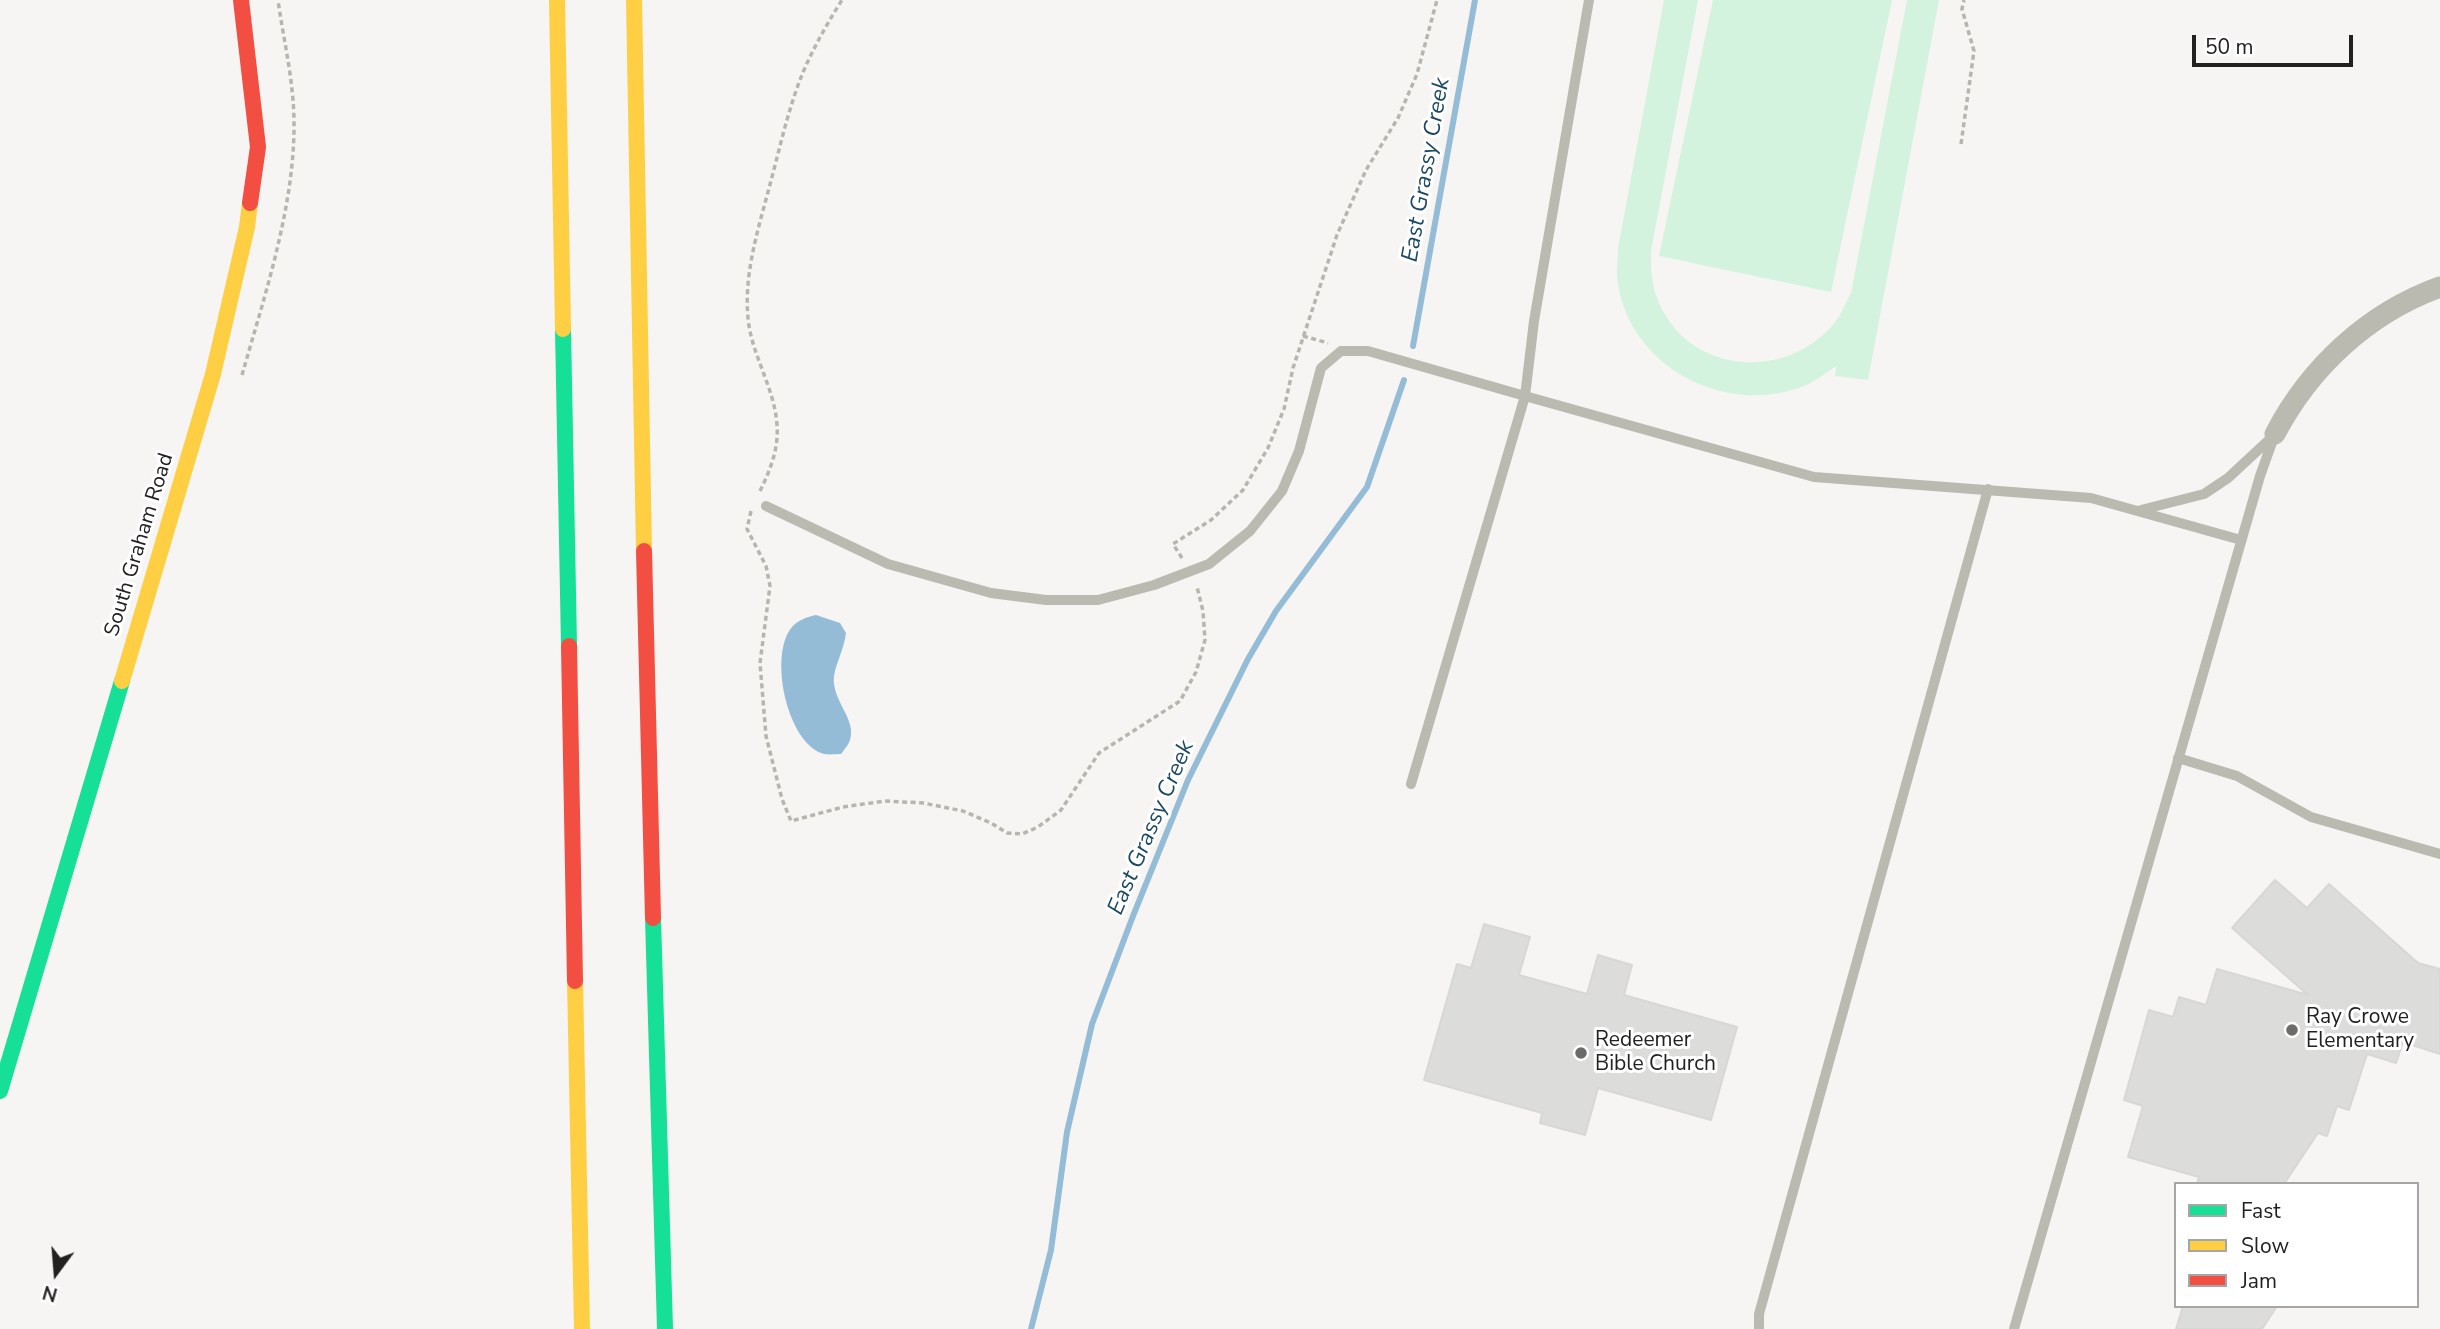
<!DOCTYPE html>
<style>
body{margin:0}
#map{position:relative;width:2440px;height:1329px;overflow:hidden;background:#f6f5f3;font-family:"Nunito Sans",sans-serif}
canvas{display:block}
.legend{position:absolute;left:2174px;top:1182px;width:245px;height:126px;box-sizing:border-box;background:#fff;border:2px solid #a7a6a6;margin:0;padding:9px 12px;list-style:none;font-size:21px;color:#222120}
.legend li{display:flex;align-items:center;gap:14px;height:35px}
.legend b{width:35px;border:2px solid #a7a6a6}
.north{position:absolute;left:21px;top:1238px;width:70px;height:70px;-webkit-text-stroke:5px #fff;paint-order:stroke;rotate:196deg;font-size:19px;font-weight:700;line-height:28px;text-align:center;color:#222120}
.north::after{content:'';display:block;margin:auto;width:24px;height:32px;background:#222120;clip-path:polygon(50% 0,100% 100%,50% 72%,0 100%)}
.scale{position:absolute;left:2192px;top:35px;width:161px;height:32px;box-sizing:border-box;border:4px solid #222120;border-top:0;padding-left:9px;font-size:21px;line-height:24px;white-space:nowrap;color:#222120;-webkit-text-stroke:5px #fff;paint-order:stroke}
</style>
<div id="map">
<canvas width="2440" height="1329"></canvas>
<ul class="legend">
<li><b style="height:9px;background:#16e098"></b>Fast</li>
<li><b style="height:9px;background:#ffcf43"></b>Slow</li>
<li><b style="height:9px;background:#f24e42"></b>Jam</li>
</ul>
<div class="north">N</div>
<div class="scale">50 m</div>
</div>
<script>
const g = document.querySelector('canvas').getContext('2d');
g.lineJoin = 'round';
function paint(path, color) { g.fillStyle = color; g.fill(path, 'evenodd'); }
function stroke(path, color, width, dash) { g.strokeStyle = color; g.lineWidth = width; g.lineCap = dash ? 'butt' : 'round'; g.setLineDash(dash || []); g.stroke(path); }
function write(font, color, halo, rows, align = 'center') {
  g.font = font + ' "Nunito Sans",sans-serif'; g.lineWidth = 6; g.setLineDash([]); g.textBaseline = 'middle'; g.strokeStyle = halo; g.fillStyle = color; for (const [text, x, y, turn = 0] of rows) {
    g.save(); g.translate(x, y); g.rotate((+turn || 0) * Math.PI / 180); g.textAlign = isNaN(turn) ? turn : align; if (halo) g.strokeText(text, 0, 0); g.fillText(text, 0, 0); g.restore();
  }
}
const green = new Path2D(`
 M1664 0H1698L1651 251C1651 267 1651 283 1657 298 1686 375 1787 383 1836 321 1842 313 1846 302 1851 293L1907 0H1939L1868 380 1835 376 1836 366C1826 373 1816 381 1804 386 1723 418 1624 364 1617 275 1617 266 1618 257 1618 248Z
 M1713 0H1892L1831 292 1659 256Z`);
const water = new Path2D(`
 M816 615 840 623 846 633C844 649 836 663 834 676 831 700 857 719 850 740 849 744 844 750 841 754 836 754 829 755 824 754 787 744 768 655 792 627 798 620 807 617 816 615Z`);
const stream = new Path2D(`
 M1413 346 1475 0
 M1031 1329 1051 1250 1067 1132 1092 1024 1133 916 1188 780 1248 659 1276 611 1367 487 1404 380`);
const building = new Path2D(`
 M2275 880 2307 908 2329 884 2418 963 2440 969V1054L2403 1042 2396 1063 2367 1054 2349 1110 2337 1106 2327 1136 2318 1133 2284 1184H2197L2199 1177 2128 1157 2143 1106 2124 1100 2149 1010 2173 1017 2179 997 2206 1005 2217 969 2308 995 2232 928Z
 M1484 924 1530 937 1519 975 1587 994 1598 955 1632 965 1624 995 1737 1027 1711 1120 1598 1088 1585 1135 1540 1123 1542 1113 1424 1080 1457 964 1471 968Z
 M2183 1306H2277L2262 1329H2176Z`);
const path = new Path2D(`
 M1961 144 1974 51 1962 9 1964 0
 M1303 336 1328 343
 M242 375C267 287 303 182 292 90 289 60 282 30 278 0
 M760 491C770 471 779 448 777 425 775 389 751 354 748 318 744 275 757 233 768 192 779 152 788 108 804 70 815 45 828 22 842 0
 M751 511 747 529 766 566 770 586 760 663 766 736 782 799 791 821 843 807 885 801 923 803 963 811 991 823 1007 833 1022 834 1038 827 1061 810 1099 753 1180 701 1196 672 1205 640 1203 611 1197 587
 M1182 558 1173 544 1211 520 1243 490 1268 448 1284 409 1293 368 1337 235 1366 170 1398 118 1417 74 1437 0`);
const lane = new Path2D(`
 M1589 0 1534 321 1525 396 1814 477 2091 498 2241 540
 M766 506 888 564 991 593 1046 600H1098L1154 585 1209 564 1250 531 1282 491 1299 451 1321 368 1341 351H1368L1525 396 1411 784
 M2141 510 2204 494 2228 478 2270 439
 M2178 758 2237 776 2311 817 2440 854
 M1759 1329V1314L1988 489
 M2014 1329 2260 476 2275 434`);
const street = new Path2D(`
 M2275 434C2310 367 2368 313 2440 287`);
const fast = new Path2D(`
 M563 329 569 646
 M653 918 665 1329
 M0 1091 122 681`);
const slow = new Path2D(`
 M557 0 563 329
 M634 0 644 551
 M122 681 213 374 247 227 250 203
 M575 981 582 1329`);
const jam = new Path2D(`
 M241 0 258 147 250 203
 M644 551 653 918
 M569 646 575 981`);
const markers = [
 [2292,1030,7,"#6c6b6a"],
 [1581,1053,7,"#6c6b6a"]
];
const streetNames = [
 ["South Graham Road",140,545,-73]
];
const poiNames = [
 ["Ray Crowe",2306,1018],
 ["Elementary",2306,1042],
 ["Redeemer",1595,1041],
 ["Bible Church",1595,1065]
];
const waterNames = [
 ["East Grassy Creek",1427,170,-80],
 ["East Grassy Creek",1152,828,-67]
];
paint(green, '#d3f3de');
paint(water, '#94bcd6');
stroke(stream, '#94bcd6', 6);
paint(building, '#dcdcda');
stroke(building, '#d8d7d6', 2);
stroke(path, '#b5b6ad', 3.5, [5, 3.5]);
stroke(lane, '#babab0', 10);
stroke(street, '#babab0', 21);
stroke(fast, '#16e098', 16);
stroke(slow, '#ffcf43', 16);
stroke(jam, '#f24e42', 16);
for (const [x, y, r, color] of markers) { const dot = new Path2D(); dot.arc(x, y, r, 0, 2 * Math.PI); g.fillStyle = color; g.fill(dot); stroke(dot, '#fff', 2.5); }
write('21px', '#222120', '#fff', streetNames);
write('21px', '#222120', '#fff', poiNames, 'left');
write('italic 23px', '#1b4863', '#fff', waterNames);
</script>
